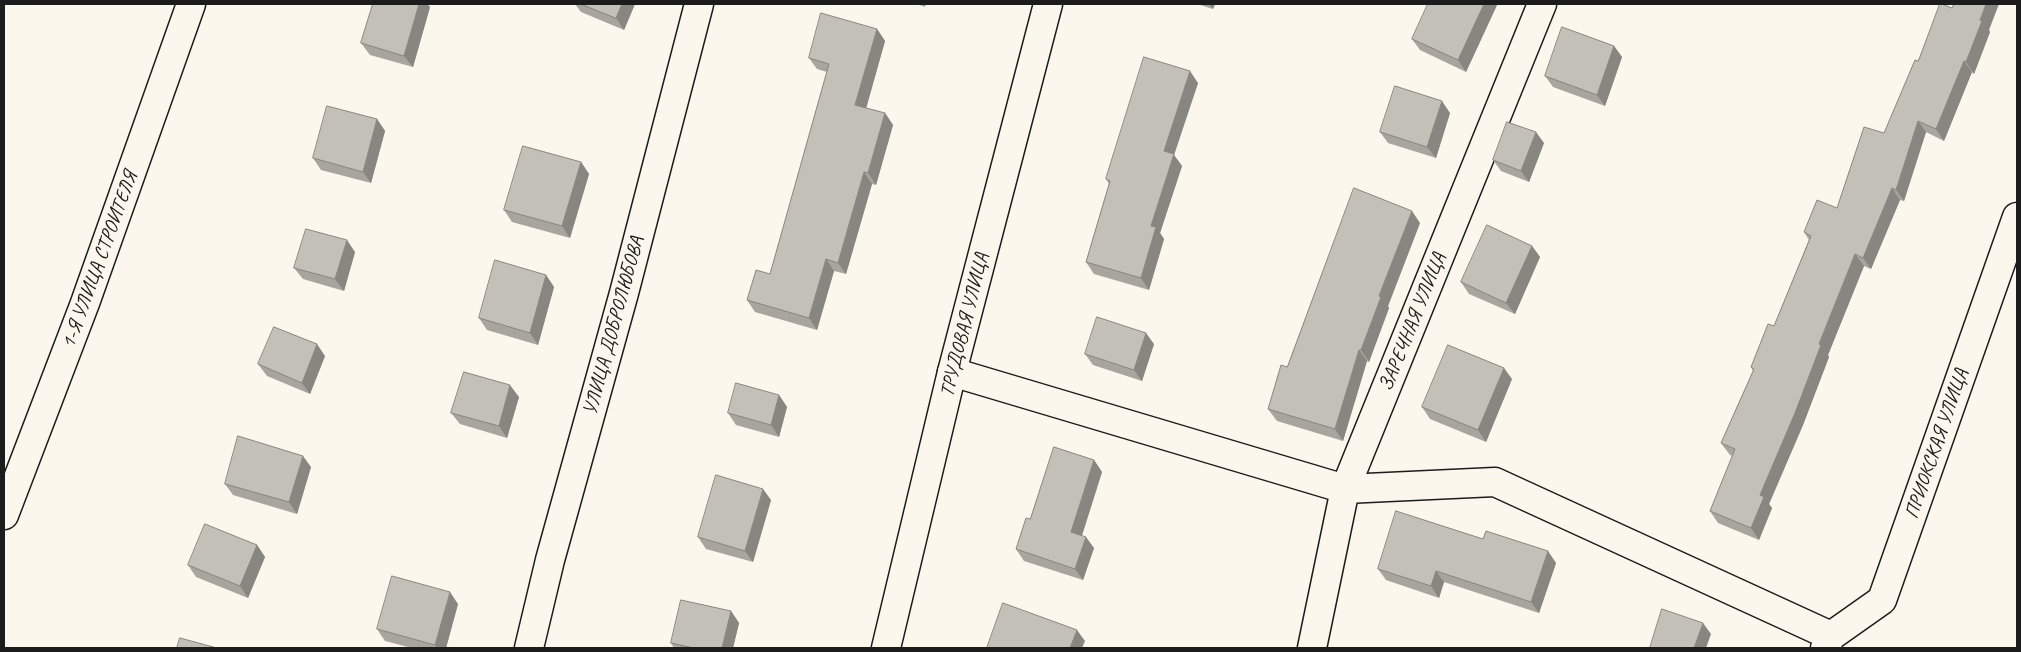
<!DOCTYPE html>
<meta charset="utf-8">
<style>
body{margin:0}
#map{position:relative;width:2021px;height:652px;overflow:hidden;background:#fbf7ec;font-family:Caveat,sans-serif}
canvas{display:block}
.frame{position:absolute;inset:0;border:5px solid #1c1c1c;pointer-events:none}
</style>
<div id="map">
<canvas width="2021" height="652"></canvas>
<div class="frame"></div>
</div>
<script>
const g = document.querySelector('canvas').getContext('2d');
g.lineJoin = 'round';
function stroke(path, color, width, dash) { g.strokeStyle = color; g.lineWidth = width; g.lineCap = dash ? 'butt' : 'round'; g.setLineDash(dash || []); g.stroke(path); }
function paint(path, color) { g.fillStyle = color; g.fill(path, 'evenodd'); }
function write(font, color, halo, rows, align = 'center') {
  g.font = font + ' Caveat,sans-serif'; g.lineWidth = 5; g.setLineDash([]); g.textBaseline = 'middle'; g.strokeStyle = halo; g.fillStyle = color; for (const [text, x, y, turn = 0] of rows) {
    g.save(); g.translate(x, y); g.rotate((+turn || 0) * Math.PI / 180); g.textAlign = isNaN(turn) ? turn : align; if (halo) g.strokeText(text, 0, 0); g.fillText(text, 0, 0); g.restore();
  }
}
const street = new Path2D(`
 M952 372 1345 489 1495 482 1831 636
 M4 515 85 303 191 4
 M529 648 550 560 624 293 699 4
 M1312 648 1345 489 1542 4
 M1825 648 1831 636 1882 600 2017 217`);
const secondary = new Path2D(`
 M886 648 952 372 1048 4`);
const wall = new Path2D(`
 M373 4H427L430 7 413 67 370 55 361 43Z
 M575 4H635L624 30 581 12Z
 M917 4H926L925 7Z
 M1197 4H1215L1213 9Z
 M1497 5 1466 72 1420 50 1412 39Z
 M877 29 885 41 866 108 885 113 893 125 876 185 872 184 846 274 834 271 817 330 755 312 747 300 770 274 827 72 817 69 809 58Z
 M1989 30 1990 32 1974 74 1972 72 1944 141 1926 132 1904 201 1900 200 1871 269 1864 266 1828 355 1829 357 1803 425 1769 504 1772 508 1759 540 1718 523 1710 511 1733 456 1730 455 1721 443 1753 371 1751 367 1774 326 1809 240 1804 232 1837 208 1884 133Z
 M1614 46 1622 57 1605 106 1553 87 1545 76Z
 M1198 83 1174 155 1182 166 1160 233 1164 239 1149 290 1094 274 1086 262 1109 184 1106 179Z
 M1450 113 1436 158 1388 143 1380 132Z
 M377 119 385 131 371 183 321 170 313 158Z
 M1544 143 1529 182 1501 171 1493 160Z
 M581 162 589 174 570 238 512 222 504 210Z
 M1420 223 1388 306 1389 308 1369 362 1367 361 1343 441 1277 421 1268 409 1287 367Z
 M1532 246 1540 257 1515 314 1469 294 1461 282Z
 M355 252 344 291 303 279 294 268Z
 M546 275 554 287 538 345 487 330 479 318Z
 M1154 344 1142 381 1093 365 1085 354Z
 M325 356 310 394 267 376 258 364Z
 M1512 379 1486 442 1430 419 1422 407Z
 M779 395 787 407 779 437 736 425 728 413Z
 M519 397 507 438 460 424 451 413Z
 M1094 460 1102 472 1082 536 1094 548 1083 580 1024 561 1016 549 1030 519Z
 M311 467 297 514 233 495 225 484Z
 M771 500 753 562 706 549 698 537Z
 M1483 539 1556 563 1539 613 1444 582 1439 598 1386 580 1378 569Z
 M257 545 265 557 248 598 196 577 188 565Z
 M458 604 446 648H412L385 641 377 629Z
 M731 611 739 623 733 648H674L671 643Z`);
const shadedWall = new Path2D(`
 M419 4H427L430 7 413 67 404 56Z
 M622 4H635L624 30 616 18Z
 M1209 4H1215L1213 9Z
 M1484 4H1496L1497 5 1466 72 1458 60Z
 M1986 4H1999L1989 30 1990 32 1974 74 1966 62 1980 20Z
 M877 29 885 41 864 116 855 105Z
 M1614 46 1622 57 1605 106 1597 95Z
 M1964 61 1972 72 1944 141 1936 129Z
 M1190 71 1198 83 1174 155 1182 166 1160 233 1164 239 1149 290 1141 278 1164 151Z
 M1442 101 1450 113 1436 158 1427 147Z
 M885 113 893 125 876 185 868 173Z
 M377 119 385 131 371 183 363 172Z
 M1918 121 1926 132 1904 201 1896 190Z
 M1536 132 1544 143 1529 182 1521 171Z
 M581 162 589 174 570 238 562 226Z
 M864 172 872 184 846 274 838 263Z
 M1892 188 1900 200 1871 269 1863 258Z
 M1412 211 1420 223 1388 306 1389 308 1369 362 1361 350 1379 296Z
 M347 240 355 252 344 291 335 279Z
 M1532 246 1540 257 1515 314 1506 303Z
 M1855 254 1864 266 1828 355 1829 357 1803 425 1769 504 1772 508 1759 540 1751 528 1760 495Z
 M826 259 834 271 817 330 809 318Z
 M546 275 554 287 538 345 530 333Z
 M1146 333 1154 344 1142 381 1134 370Z
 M317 344 325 356 310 394 302 383Z
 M1359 350 1367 361 1343 441 1335 429Z
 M1504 368 1512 379 1486 442 1478 430Z
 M510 385 519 397 507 438 499 426Z
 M779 395 787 407 779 437 771 425Z
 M303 456 311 467 297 514 289 502Z
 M1094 460 1102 472 1079 544 1071 532Z
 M763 489 771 500 753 562 745 551Z
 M1086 537 1094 548 1083 580 1075 569Z
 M257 545 265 557 248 598 240 586Z
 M1548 551 1556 563 1539 613 1531 602Z
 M1436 571 1444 582 1439 598 1431 586Z
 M450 592 458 604 446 648H437L435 645Z
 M731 611 739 623 733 648H722Z
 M1703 623 1711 634 1706 648H1694Z
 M1077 630 1085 641 1082 648H1070Z`);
const building = new Path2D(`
 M373 4H419L404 56 361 43Z
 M581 4H622L616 18Z
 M1428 4H1484L1458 60 1412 39Z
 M1940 4H1942L1952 8 1954 4H1986L1980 20 1982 21 1966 62 1964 61 1936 129 1918 121 1896 190 1892 188 1863 258 1855 254 1819 344 1821 345 1795 413 1760 495 1764 497 1751 528 1710 511 1735 449 1721 443 1754 369 1751 367 1768 324 1774 326 1811 236 1804 232 1817 200 1837 208 1864 127 1884 133 1915 60 1918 61Z
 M821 13 877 29 855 105 885 113 868 173 864 172 838 263 826 259 809 318 747 300 756 270 770 274 829 64 809 58Z
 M1562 27 1614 46 1597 95 1545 76Z
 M1144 57 1190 71 1164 151 1174 154 1151 226 1156 227 1141 278 1086 262 1110 181 1106 179Z
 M1395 86 1442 101 1427 147 1380 132Z
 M327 106 377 119 363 172 313 158Z
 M1507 122 1536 132 1521 171 1493 160Z
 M523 146 581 162 562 226 504 210Z
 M1354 188 1412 211 1379 296 1381 297 1361 350H1359L1335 429 1268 409 1281 365 1287 367Z
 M1487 225 1532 246 1506 303 1461 282Z
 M306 229 347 240 335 279 294 268Z
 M495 260 546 275 530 333 479 318Z
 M1097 317 1146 333 1134 370 1085 354Z
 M274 327 317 344 302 383 258 364Z
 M1448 345 1504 368 1478 430 1422 407Z
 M464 372 510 385 499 426 451 413Z
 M736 383 779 395 771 425 728 413Z
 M238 436 303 456 289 502 225 484Z
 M1054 447 1094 460 1071 532 1086 537 1075 569 1016 549 1026 518 1030 519Z
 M716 475 763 489 745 551 698 537Z
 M1396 511 1483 539 1486 531 1548 551 1531 602 1436 571 1431 586 1378 569Z
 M205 524 257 545 240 586 188 565Z
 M392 576 450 592 435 645 377 629Z
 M681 600 731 611 722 648H694L671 643Z
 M1003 603 1077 630 1070 648H987Z
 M1662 609 1703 623 1694 648H1650Z
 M180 638 217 648H177Z`);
const streetNames = [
 ["1-Я УЛИЦА СТРОИТЕЛЯ",100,260,-70],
 ["ЗАРЕЧНАЯ УЛИЦА",1413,322,-68],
 ["ТРУДОВАЯ УЛИЦА",965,325,-76],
 ["УЛИЦА ДОБРОЛЮБОВА",614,326,-75],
 ["ПРИОКСКАЯ УЛИЦА",1937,444,-71]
];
stroke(street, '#1c1c1c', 31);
stroke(secondary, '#1c1c1c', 31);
stroke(street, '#fbf7ec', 28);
stroke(secondary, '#fbf7ec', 28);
paint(wall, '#a8a59e');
paint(shadedWall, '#888681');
paint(building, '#c3c0b8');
stroke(building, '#888681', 1);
write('20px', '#1c1c1c', '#fbf7ec', streetNames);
</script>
